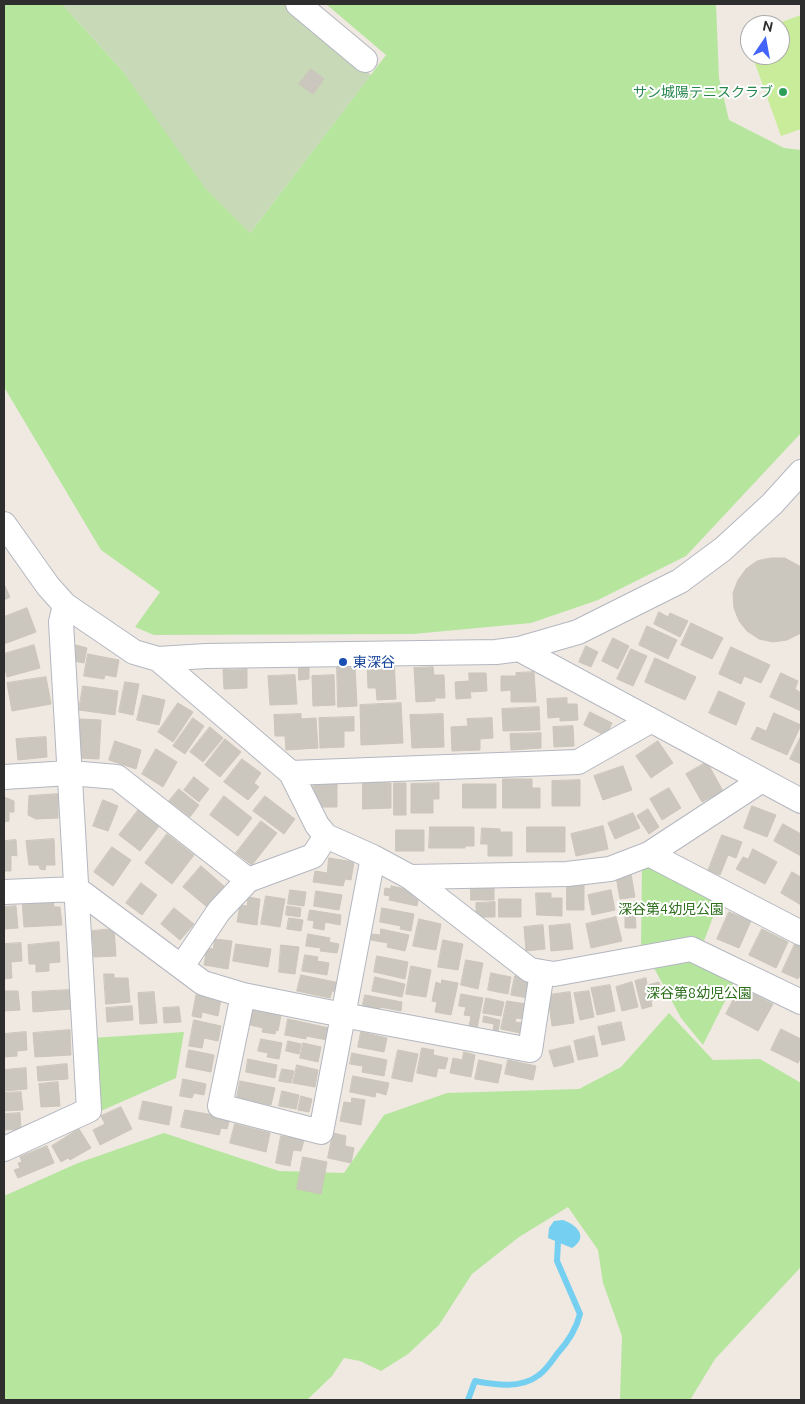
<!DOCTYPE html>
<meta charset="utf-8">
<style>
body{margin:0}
#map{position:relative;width:805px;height:1404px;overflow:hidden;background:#efe9e1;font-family:Ubuntu,sans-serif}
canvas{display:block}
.frame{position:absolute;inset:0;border:5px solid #2e2e2e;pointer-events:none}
.north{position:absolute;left:740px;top:15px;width:50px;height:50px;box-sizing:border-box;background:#fff;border:1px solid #ababab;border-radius:50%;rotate:12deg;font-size:14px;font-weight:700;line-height:20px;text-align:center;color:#2e2e2e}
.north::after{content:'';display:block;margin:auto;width:18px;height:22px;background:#4264fb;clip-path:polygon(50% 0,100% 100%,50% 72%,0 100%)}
</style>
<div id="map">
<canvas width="805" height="1404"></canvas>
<div class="frame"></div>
<div class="north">N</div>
</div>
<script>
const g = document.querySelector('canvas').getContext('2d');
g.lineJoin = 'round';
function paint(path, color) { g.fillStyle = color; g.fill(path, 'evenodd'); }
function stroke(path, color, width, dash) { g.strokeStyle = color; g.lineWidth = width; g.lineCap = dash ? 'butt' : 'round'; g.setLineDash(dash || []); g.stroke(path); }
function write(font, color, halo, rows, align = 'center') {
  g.font = font + ' Ubuntu,"Noto Sans JP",sans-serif'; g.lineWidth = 4; g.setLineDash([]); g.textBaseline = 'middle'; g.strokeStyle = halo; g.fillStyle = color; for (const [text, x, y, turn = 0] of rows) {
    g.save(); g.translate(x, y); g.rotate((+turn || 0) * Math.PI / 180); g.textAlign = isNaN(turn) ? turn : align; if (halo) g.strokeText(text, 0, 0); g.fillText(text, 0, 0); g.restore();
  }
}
const green = new Path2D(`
 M4 4H62L121 69 250 233 386 55 326 4H716L719 78 729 120 784 148 801 150V433L686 556 598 600 531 623 413 634 154 635 135 627 160 592 101 550 4 387Z
 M647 864 719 901 704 941 690 937 641 946 642 867Z
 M675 961 697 962 735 981 703 1045 681 1018 654 968Z
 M669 1013 713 1060 760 1059 801 1083V1267L715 1359 690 1400H620L622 1336 603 1283 598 1250 568 1207 519 1237 472 1274 439 1325 408 1354 381 1371 360 1361 344 1358 332 1376 307 1400H4V1196L78 1163 164 1133 279 1171 344 1173 384 1115 447 1093 579 1089 621 1067Z
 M184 1032 176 1078 96 1113 92 1038Z`);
const cemetery = new Path2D(`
 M62 4H286L371 75 250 233 205 188 121 69Z`);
const pitch = new Path2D(`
 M801 15V129L781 136 752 55H780V25H773Z`);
const water = new Path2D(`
 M563 1220C577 1225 589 1237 572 1248L548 1238 549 1228 554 1221Z`);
const stream = new Path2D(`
 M468 1400 475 1381C496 1385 521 1389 539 1375 546 1370 552 1361 557 1354 568 1342 576 1330 580 1314L557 1261 558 1242`);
const building = new Path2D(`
 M311 69 324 79 313 94 299 84Z
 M771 558H785L801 567V633L787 640 773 642 759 639 747 631 739 621 734 608 733 593 738 580 746 569 757 561Z
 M4 584 10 597 4 600Z
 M27 608 36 632 4 644V617Z
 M659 612 668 617 670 613 688 621 680 637 654 624Z
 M691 623 723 638 712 659 681 645Z
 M647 626 677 640 668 659 639 645Z
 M613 638 629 646 618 669 602 661Z
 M34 645 40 668 7 677 4 665V654Z
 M76 645 87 648 84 663 74 661Z
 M586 646 598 652 591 667 579 662Z
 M731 647 770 665 761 683 744 676 741 684 719 674Z
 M631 649 647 656 633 686 617 679Z
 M88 654 119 660 116 677 105 675 104 679 84 676Z
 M394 658 396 699 377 700 376 688H368L367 664Z
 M655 658 696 677 685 700 645 682Z
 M299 666H309V679L299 680Z
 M337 666H355L357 706 338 707Z
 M433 667 434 675H444L445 698H435V701L416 702 414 668Z
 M247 669V688L224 689 223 670Z
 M534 672 536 702H511V690L501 691V676H516V673Z
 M469 673H486L487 691 470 692 471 698 456 699 455 682 469 681Z
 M781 673 798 681 795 689 801 693V711L770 697Z
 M295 675 297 704 270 705 268 676Z
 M334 675 335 705 313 706 312 676Z
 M46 677 51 704 12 711 7 683Z
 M125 682 139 684 133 715 119 712Z
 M83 686 118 691 115 715 79 710Z
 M719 691 745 703 736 725 709 713Z
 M143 695 165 700 159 725 137 720Z
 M567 698V704H577L578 720 560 721V717L548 718 547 699Z
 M178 703 193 712 173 742 158 732Z
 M401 703 403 743 361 745 360 705Z
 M539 707 540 730 503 731 502 709Z
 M590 712 612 723 606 736 584 725Z
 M774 713 801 725 787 755 751 739 757 727 766 731Z
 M301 714V719L316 718 318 748 286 750 285 736H275L274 715Z
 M443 714 444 747 412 748 410 715Z
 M354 717V731H344V747L320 748 319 718Z
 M193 718 204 726 185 754 173 746Z
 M492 718 493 738 480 739V750L452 751 451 727 468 726 467 719Z
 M80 719 101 720 99 759 78 758Z
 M573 726 574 746 554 747 553 727Z
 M210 727 223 738 203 762 190 752Z
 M541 733V748L511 750 510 734Z
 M801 736V764L790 759Z
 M46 737 47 757 18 760 16 739Z
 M225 739 241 752 220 777 205 765Z
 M115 741 141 750 136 769 109 760Z
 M658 741 673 763 651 778 636 756Z
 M156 749 177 762 163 787 142 774Z
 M242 759 261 773 254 783 259 787 248 800 224 782Z
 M707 762 723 791 702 802 686 774Z
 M623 766 632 790 603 800 594 776Z
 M194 777 209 789 199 802 184 790Z
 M503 779H532V788H540V808H503Z
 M313 780 337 781V807H314Z
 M580 780V806H552V781Z
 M363 782 391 783V808L363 809Z
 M394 783H406V815H394Z
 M439 783V799H433V813H411V784Z
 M463 784H496V808H463Z
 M669 788 681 808 662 820 650 799Z
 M179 789 199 805 190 817 169 801Z
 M58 794V818L36 819 28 815 29 796Z
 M224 796 252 818 238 836 210 815Z
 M265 796 295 819 284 834 253 811Z
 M4 797 14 801V812H9V821L4 822Z
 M103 800 118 806 108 831 93 826Z
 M752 806 776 815 767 837 744 828Z
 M139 809 160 825 140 851 119 835Z
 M648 809 659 827 649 834 637 816Z
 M633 813 640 828 615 839 608 823Z
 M261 821 277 833 252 865 236 853Z
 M783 824 801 834V856L774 841Z
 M603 826 608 849 576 856 571 834Z
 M430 827H474V846H465V848H429Z
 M527 827H565V852H527Z
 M482 828 500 829V832H512V856H488V844H481Z
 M396 830H424V851H396Z
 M167 834 194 855 172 884 145 863Z
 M722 835 742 842 736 858 728 855 720 875 708 871Z
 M54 839 55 865H46L45 870 40 869 39 865H29L26 841Z
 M16 840 17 856 11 855V871H4V841Z
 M112 847 131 860 113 886 94 872Z
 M753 849 777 862 765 884 736 869 743 857 748 859Z
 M329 858 354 862 351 880 345 879 343 886 313 882 315 871 327 873Z
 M201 866 224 886 207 907 183 887Z
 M792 872 801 877V905L781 893Z
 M631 874 635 897 620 899 616 877Z
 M141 883 157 895 142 915 126 903Z
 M567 884H584V910H567Z
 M391 886 420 892 417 906 389 900 390 896 384 895 385 888 391 889Z
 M471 886H494V900H471Z
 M290 890 306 892 304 906 288 904Z
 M611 890 615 910 592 915 588 895Z
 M316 891 342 895 339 910 314 906Z
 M536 893H551V898H562V916L537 915Z
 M266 896 285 899 280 927 261 924Z
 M53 897 54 907H60L62 925 24 927 22 899Z
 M248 897 260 899 257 925 237 922 240 905 247 906Z
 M499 899H521V917H499Z
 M495 902V917H476V903Z
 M16 906 18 928 4 929V907Z
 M287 906 301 908 300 917 286 915Z
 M174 908 194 924 180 940 161 924Z
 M382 908 414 914 411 931 400 929 401 926 380 922Z
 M310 910 341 915 340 925 325 922 324 930 313 928 314 921 308 920Z
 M635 911 636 928H625V912Z
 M729 912 751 921 739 948 717 939Z
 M616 917 622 941 591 948 586 924Z
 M289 918 303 920 301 931 287 929Z
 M419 919 441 924 436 950 413 946Z
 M570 924 573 949 551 951 549 926Z
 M543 925 545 949 526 951 524 927Z
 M114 929 116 956 94 957 92 931Z
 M381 929 409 935 405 951 387 947 388 943 371 940 372 934 380 935Z
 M762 929 788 942 776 968 749 955Z
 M308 934 330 938 329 942 339 944 337 953 320 951 321 948 306 946Z
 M215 939 232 941 228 969 204 965 207 948 213 949Z
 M443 940 463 944 458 970 438 967Z
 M59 942 60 962 49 963V971L36 972V964H29L28 945Z
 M21 943 22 961 11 962 12 978 4 979V944Z
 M236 944 271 949 268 967 233 961Z
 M795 944 801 947V974L798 979 782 972Z
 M281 945 299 947 295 974 279 972Z
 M305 955 318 957 317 961 329 963 327 975 302 971Z
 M377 956 408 962 405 979 374 972Z
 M466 960 483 963 478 989 461 985Z
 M411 966 431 970 426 997 406 994Z
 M491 973 511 977 508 994 488 990Z
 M104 974H114V978H128L130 1002 106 1004Z
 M301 975 340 983 338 992 332 991 330 998 297 991Z
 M515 976 532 979 528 998 511 995Z
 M375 977 405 984 402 997 372 991Z
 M646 978 647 985 659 982 663 998 651 1001 652 1006 642 1009 635 981Z
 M442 980 458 983 451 1015 435 1012 437 1002 432 1001 436 982 441 984Z
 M632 982 638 1007 622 1011 616 987Z
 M610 985 615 1011 597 1015 591 988Z
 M740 987 773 1004 758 1031 726 1014Z
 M69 990 71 1009 33 1012 32 992Z
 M207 990 222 993 218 1016 202 1012 201 1018 192 1016 196 995 206 997Z
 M4 991H18L20 1010 4 1011Z
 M589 991 594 1017 580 1020 574 993Z
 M154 992 157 1023 140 1024 138 993Z
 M570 992 574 1023 552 1026 548 995Z
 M461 994 483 998 477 1028 469 1027 471 1016 464 1015 466 1007 459 1006Z
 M365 995 402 1002 401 1011 380 1007 379 1012 362 1008Z
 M486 998 504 1002 501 1016 483 1013Z
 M507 1001 526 1004 523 1019 516 1018 515 1022 522 1023 520 1033 501 1029Z
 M132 1006 133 1020 107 1022 106 1008Z
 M179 1007 181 1022 164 1023 163 1008Z
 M250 1009 281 1015 278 1031 276 1030 275 1034 262 1032 263 1028 246 1024Z
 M484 1016 500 1020 498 1032 493 1031 494 1024 483 1022Z
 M288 1019 329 1028 327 1040 306 1036V1039L285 1035Z
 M194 1020 221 1026 218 1041 204 1038 202 1048 189 1046Z
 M621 1022 625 1040 602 1045 598 1027Z
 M781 1029 801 1039V1057L798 1063 771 1050Z
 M70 1030 71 1055 35 1057 33 1033Z
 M26 1032 27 1050 17 1051V1056L4 1057V1034Z
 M361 1032 387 1038 384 1052 358 1047Z
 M594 1036 598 1056 578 1060 574 1041Z
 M261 1039 282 1043 279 1059 267 1057 268 1053 258 1051Z
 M288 1041 301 1044 299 1054 286 1051Z
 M303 1043 321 1047 318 1062 300 1058Z
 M570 1046 574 1062 554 1067 549 1051Z
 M422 1048 434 1050 433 1055 448 1058 445 1069 438 1068 436 1077 417 1073Z
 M189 1050 214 1055 211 1072 186 1067Z
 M398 1050 418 1054 412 1082 392 1078Z
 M464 1052 475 1055 471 1077 450 1073 453 1058 462 1060Z
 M352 1053 387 1060 384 1076 362 1072 363 1066 350 1064Z
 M248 1059 277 1065 275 1078 246 1072Z
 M479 1060 502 1065 498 1083 475 1079Z
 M508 1060 536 1066 533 1080 505 1074Z
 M67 1064 68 1079 38 1081 37 1067Z
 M297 1065 318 1070 315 1087 293 1083Z
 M26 1068 27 1089 4 1091V1070Z
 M282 1069 294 1071 291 1083 279 1081Z
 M353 1076 389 1083 386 1095 376 1092 375 1097 350 1092Z
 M183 1079 206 1084 204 1095 194 1093 192 1098 180 1096Z
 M240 1081 275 1088 271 1105 237 1098Z
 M58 1082 60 1106 41 1107 39 1084Z
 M282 1091 299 1095 296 1109 279 1106Z
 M21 1092 23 1110 4 1111V1093Z
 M301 1096 312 1099 309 1112 298 1110Z
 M352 1098 365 1100 361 1125 340 1121 344 1102 351 1103Z
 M143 1101 172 1107 169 1125 139 1119Z
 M121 1107 132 1129 100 1145 93 1130 105 1124 101 1116Z
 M185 1110 230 1118 227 1129 221 1128 219 1135 181 1127Z
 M20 1113 21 1129 4 1130V1114Z
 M235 1124 270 1133 266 1152 230 1143Z
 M79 1129 91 1148 70 1160 68 1158 61 1162 52 1146Z
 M333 1133 346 1136 345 1146 354 1148 351 1163 328 1158Z
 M281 1136 304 1140 301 1151 293 1150 290 1166 276 1163Z
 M47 1146 54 1163 18 1178 14 1170 20 1168 18 1163 22 1162 20 1157Z
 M303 1157 327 1162 321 1194 297 1189Z`);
const minor = new Path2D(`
 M298 4 365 60
 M4 524 48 586 65 605 134 652 158 659 206 656 496 652 519 649 578 632 680 581 723 549 772 504 801 472
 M519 649 801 801
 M158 659 291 773 317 825 326 836 373 857 410 877 530 970 554 974 691 949 801 1002
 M291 773 578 762 650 721
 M4 777 70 773 117 777 248 880
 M649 854 801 933
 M410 877 567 874 610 869 649 854 762 780
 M4 892 77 889 203 983 243 995 343 1015 530 1050 542 972
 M182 966 219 911 248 880 313 856 326 836
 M243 995 220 1106 321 1132 373 857
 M4 1149 89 1110 61 622 65 605`);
const markers = [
 [783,92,5,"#2e9e5b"],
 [343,662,5,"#1a4fb4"]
];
const leisureNames = [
 ["サン城陽テニスクラブ",773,92]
];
const transitNames = [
 ["東深谷",353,662]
];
const parkNames = [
 ["深谷第4幼児公園",671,909],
 ["深谷第8幼児公園",699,993]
];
paint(green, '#b6e59e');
paint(cemetery, '#c8d9b8');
paint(pitch, '#c9ec9a');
paint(water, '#75cff0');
stroke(stream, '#75cff0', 6);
paint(building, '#cbc7bf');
stroke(building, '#cbc5ba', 1);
stroke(minor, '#b4b7c1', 26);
stroke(minor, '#fff', 24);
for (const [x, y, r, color] of markers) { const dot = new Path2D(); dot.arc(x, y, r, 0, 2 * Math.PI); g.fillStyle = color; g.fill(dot); stroke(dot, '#fff', 2); }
write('14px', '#27864d', '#fff', leisureNames, 'right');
write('14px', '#164399', '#fff', transitNames, 'left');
write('14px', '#2c6e1b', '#fff', parkNames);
</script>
